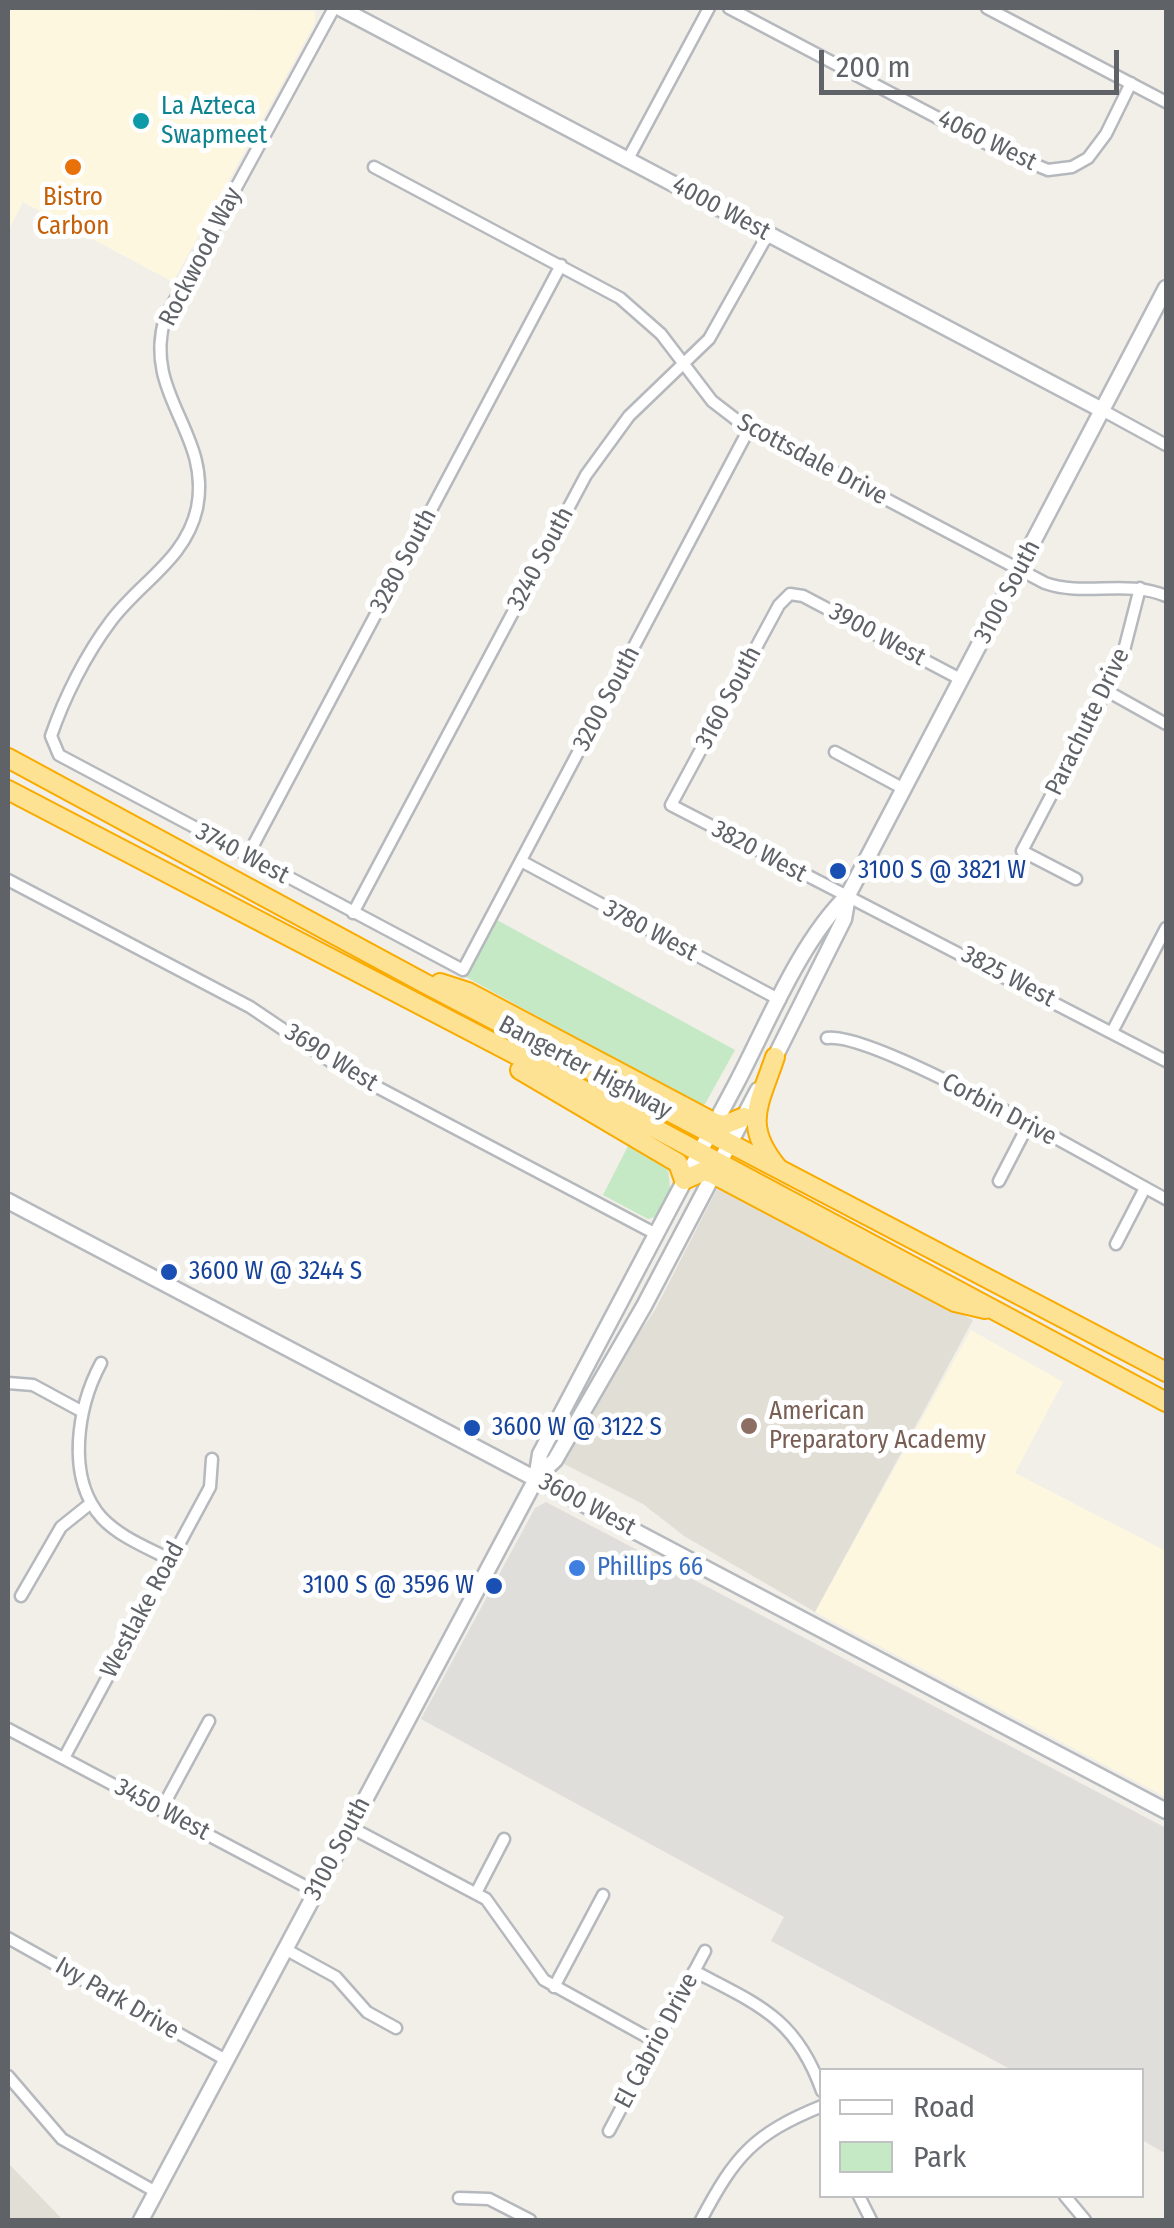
<!DOCTYPE html>
<style>
body{margin:0}
#map{position:relative;width:1174px;height:2228px;overflow:hidden;background:#f1efe8;font-family:"Fira Sans Condensed",sans-serif}
canvas{display:block}
.frame{position:absolute;inset:0;border:10px solid #5f6368;pointer-events:none}
.legend{position:absolute;left:819px;top:2068px;width:325px;height:130px;box-sizing:border-box;background:#fff;border:2px solid #bfc1c3;margin:0;padding:12px 18px;list-style:none;font-size:30px;color:#5f6368}
.legend li{display:flex;align-items:center;gap:20px;height:50px}
.legend b{width:50px;border:2px solid #bfc1c3}
.scale{position:absolute;left:819px;top:50px;width:300px;height:45px;box-sizing:border-box;border:5px solid #5f6368;border-top:0;padding-left:12px;font-size:30px;line-height:35px;white-space:nowrap;color:#5f6368;-webkit-text-stroke:8px #fff;paint-order:stroke}
</style>
<div id="map">
<canvas width="1174" height="2228"></canvas>
<div class="frame"></div>
<ul class="legend">
<li><b style="height:12px;background:#fff"></b>Road</li>
<li><b style="height:28px;background:#c5e8c5"></b>Park</li>
</ul>
<div class="scale">200 m</div>
</div>
<script>
const g = document.querySelector('canvas').getContext('2d');
g.lineJoin = 'round';
function paint(path, color) { g.fillStyle = color; g.fill(path, 'evenodd'); }
function stroke(path, color, width, dash) { g.strokeStyle = color; g.lineWidth = width; g.lineCap = dash ? 'butt' : 'round'; g.setLineDash(dash || []); g.stroke(path); }
function write(font, color, halo, rows, align = 'center') {
  g.font = font + ' "Fira Sans Condensed",sans-serif'; g.lineWidth = 10; g.setLineDash([]); g.textBaseline = 'middle'; g.strokeStyle = halo; g.fillStyle = color; for (const [text, x, y, turn = 0] of rows) {
    g.save(); g.translate(x, y); g.rotate((+turn || 0) * Math.PI / 180); g.textAlign = isNaN(turn) ? turn : align; if (halo) g.strokeText(text, 0, 0); g.fillText(text, 0, 0); g.restore();
  }
}
const commercial = new Path2D(`
 M8 8 315 11V23L173 282 23 202 8 231Z
 M971 1330 1063 1382 1015 1473 1166 1551V1797L815 1612Z`);
const industrial = new Path2D(`
 M546 1502 1166 1828V2154L1142 2140V2070H1012L771 1941 784 1917 421 1719 535 1508Z`);
const education = new Path2D(`
 M718 1187 973 1320 815 1612 684 1536 643 1504 562 1463 599 1391 655 1310Z
 M8 2163 63 2220H8Z`);
const green = new Path2D(`
 M497 920 735 1050 705 1104H697L466 977Z
 M628 1146 668 1166 670 1189 655 1217 648 1219 603 1195Z`);
const street = new Path2D(`
 M334 8 165 318C142 395 212 433 197 508 186 559 140 582 111 621 86 654 64 698 51 736L59 755 463 970 750 427
 M729 8 997 149 1048 170 1072 167 1088 158 1106 134 1131 83
 M987 8 1166 102
 M628 159 709 8
 M374 167 620 298 661 334 712 401 738 421 1045 583C1084 597 1126 579 1166 596
 M1102 410 1166 445
 M962 680 803 596 790 594 779 605 671 805 1166 1061
 M1107 691 1166 724
 M835 752 904 789
 M247 857 561 265
 M521 861 780 1000
 M1076 879 1022 851 1121 662 1140 588
 M8 880 250 1007 339 1067 656 1234
 M353 913 586 475 629 416 709 339 768 234
 M1112 1032 1166 928
 M827 1038C876 1031 1109 1169 1166 1199
 M999 1181 1028 1125
 M1116 1244 1145 1188
 M101 1363C78 1406 65 1477 102 1518 120 1537 146 1547 169 1559
 M8 1383 33 1385 81 1411
 M21 1596 61 1527 91 1503
 M8 1729 316 1892
 M64 1758 210 1487 212 1459
 M161 1810 209 1721
 M350 1827 486 1899 544 1980 656 2042
 M476 1893 504 1839
 M8 1938 226 2060
 M285 1949 336 1977 367 2012 396 2028
 M694 1971C759 2005 796 2018 822 2091
 M554 1987 603 1895
 M8 2076 62 2139 156 2192
 M609 2131 705 1951
 M859 2196 871 2220
 M1065 2196 1085 2220
 M459 2198 489 2199 530 2220
 M701 2220C735 2156 753 2134 822 2106`);
const secondary = new Path2D(`
 M340 8 1102 410
 M770 1067 844 919 848 896
 M8 1201 1166 1811
 M536 1478 555 1460 644 1306 758 1090
 M141 2220 536 1479 540 1454C605 1331 670 1207 736 1084 767 1025 800 941 848 895L1166 288`);
const highway = new Path2D(`
 M8 758 424 983 1166 1372
 M8 790 572 1084 1166 1402
 M440 983 468 992 715 1123 724 1125 744 1117
 M775 1057C759 1105 742 1125 778 1168
 M520 1070 678 1163 684 1180 704 1171 713 1174 955 1302 985 1309`);
const markers = [
 [141,121,10,"#0f9aa8"],
 [73,167,10,"#e8710a"],
 [838,871,10,"#1a4fb4"],
 [169,1272,10,"#1a4fb4"],
 [749,1426,10,"#8d6e63"],
 [472,1428,10,"#1a4fb4"],
 [577,1568,10,"#3f7fe0"],
 [494,1586,10,"#1a4fb4"]
];
const cultureNames = [
 ["La Azteca",161,107],
 ["Swapmeet",161,136]
];
const streetNames = [
 ["4060 West",987,141,26],
 ["4000 West",721,209,28],
 ["Rockwood Way",201,257,-63],
 ["Scottsdale Drive",812,460,28],
 ["3240 South",541,559,-62],
 ["3280 South",404,561,-62],
 ["3100 South",1008,592,-62],
 ["3900 West",877,635,28],
 ["3160 South",729,698,-62],
 ["3200 South",607,699,-62],
 ["Parachute Drive",1088,722,-64],
 ["3820 West",759,852,28],
 ["3740 West",242,854,28],
 ["3780 West",650,931,28],
 ["3825 West",1008,977,28],
 ["3690 West",331,1058,32],
 ["Bangerter Highway",585,1068,28],
 ["Corbin Drive",999,1110,28],
 ["3600 West",587,1505,28],
 ["Westlake Road",143,1610,-62],
 ["3450 West",162,1810,28],
 ["3100 South",338,1849,-62],
 ["Ivy Park Drive",117,1999,30],
 ["El Cabrio Drive",657,2041,-62]
];
const foodNames = [
 ["Bistro",73,198],
 ["Carbon",73,227]
];
const transitNames = [
 ["3100 S @ 3821 W",858,871],
 ["3600 W @ 3244 S",189,1272],
 ["3600 W @ 3122 S",492,1428],
 ["3100 S @ 3596 W",474,1586,"right"]
];
const educationNames = [
 ["American",769,1412],
 ["Preparatory Academy",769,1441]
];
const shopNames = [
 ["Phillips 66",597,1568]
];
paint(commercial, '#fef7e0');
paint(industrial, '#e0deda');
paint(education, '#e1ded6');
paint(green, '#c5e8c5');
stroke(street, '#b5b8bc', 15);
stroke(secondary, '#b6babf', 19);
stroke(highway, '#f9ab00', 22);
stroke(street, '#fff', 10);
stroke(secondary, '#fff', 14);
stroke(highway, '#fde293', 18);
for (const [x, y, r, color] of markers) { const dot = new Path2D(); dot.arc(x, y, r, 0, 2 * Math.PI); g.fillStyle = color; g.fill(dot); stroke(dot, '#fff', 4); }
write('25px', '#0d838f', '#fff', cultureNames, 'left');
write('25px', '#5f6368', '#fff', streetNames);
write('25px', '#c56008', '#fff', foodNames);
write('25px', '#164399', '#fff', transitNames, 'left');
write('25px', '#785e54', '#fff', educationNames, 'left');
write('25px', '#366cbe', '#fff', shopNames, 'left');
</script>
